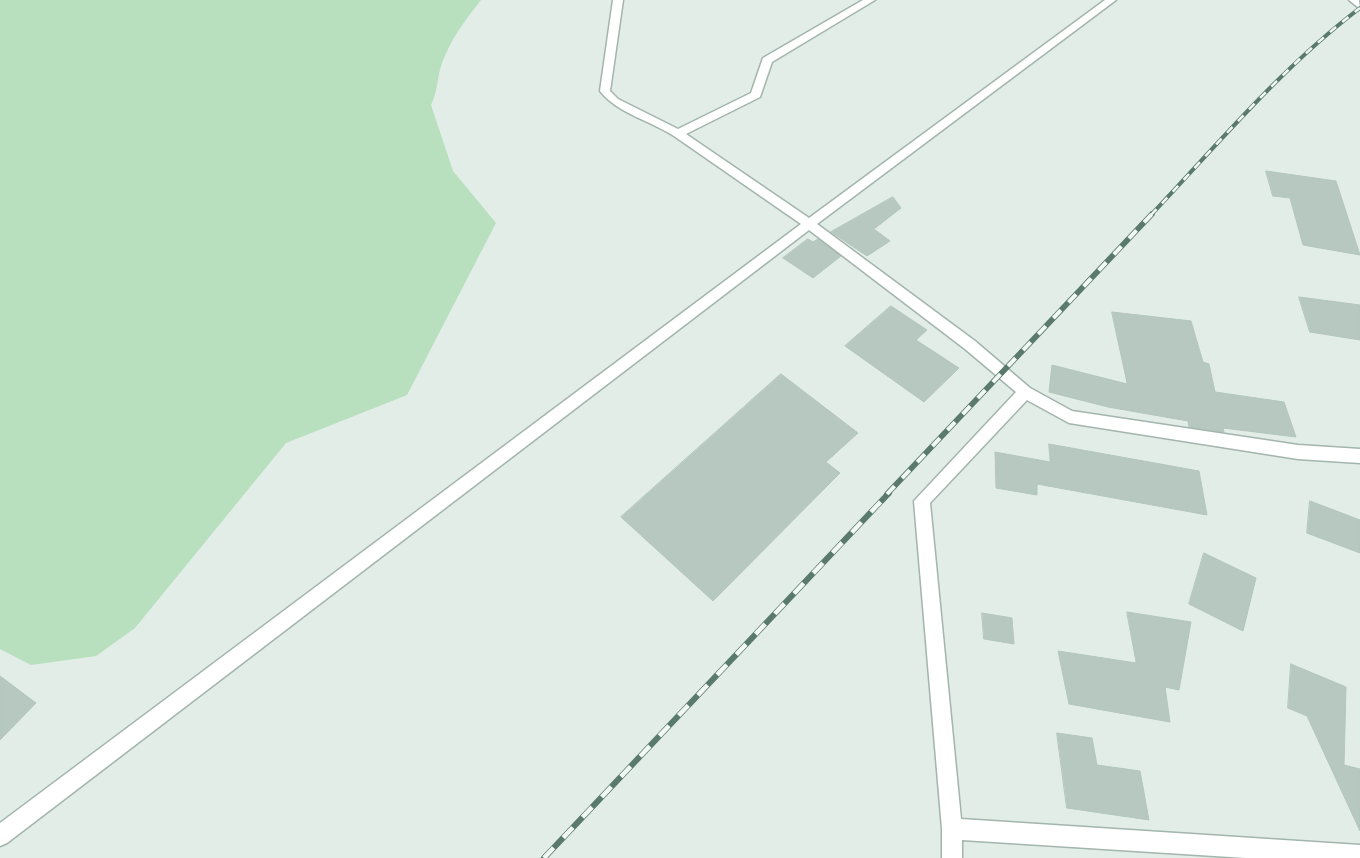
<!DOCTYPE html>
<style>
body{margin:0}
canvas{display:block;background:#e1ede6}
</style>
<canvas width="1360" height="858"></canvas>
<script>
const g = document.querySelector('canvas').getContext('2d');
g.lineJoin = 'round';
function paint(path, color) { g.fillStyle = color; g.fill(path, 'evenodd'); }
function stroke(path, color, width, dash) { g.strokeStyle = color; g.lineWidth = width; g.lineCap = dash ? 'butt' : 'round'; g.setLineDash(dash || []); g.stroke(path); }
const green = new Path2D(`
 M0 0H481C465 20 451 39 442 63 437 77 438 91 431 105L453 171 496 223 407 395 286 443 135 628 96 656 31 665 0 649Z`);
const building = new Path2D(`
 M1266 171 1336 181 1360 255 1303 245 1290 198 1273 196Z
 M893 197 901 208 874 229 890 241 867 256 831 232Z
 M808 239 813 242 818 239 841 256 813 278 783 258Z
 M1299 297 1360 305V340L1310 332Z
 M891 306 927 330 916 340 959 368 924 402 845 346Z
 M1112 312 1191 321 1203 362 1209 364 1215 392 1284 402 1296 437 1223 428 1224 432 1189 427 1188 421 1108 407 1049 392 1052 365 1127 384Z
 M781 374 858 433 826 462 840 473 713 601 621 517Z
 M1049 444 1199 471 1207 515 1037 484V495L996 488 995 452 1050 462Z
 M1310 501 1360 520V553L1307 533Z
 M1204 553 1256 578 1243 631 1189 604Z
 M1127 612 1191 622 1179 690 1165 687 1170 722 1069 704 1058 651 1136 663Z
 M982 613 1012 618 1014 644 984 639Z
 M1291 664 1346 687 1344 765 1360 769V831L1307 716 1288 708Z
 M0 676 36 703 0 740Z
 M1057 733 1092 738 1097 765 1140 771 1149 820 1067 808Z`);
const minor = new Path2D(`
 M613 0H623L610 91 618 99 678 129 751 93 763 58 863 0H875L772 62 760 97 686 134 809 218 1105 0H1116L817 224 975 341 1030 388 1072 411 1298 445 1360 449V463L1298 459 1069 423 1027 400 930 503 961 819 1360 845V858H1246L962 840V858H942V829L914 501 1016 392 965 349 809 230 7 843 0 846V823L801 224 674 136C651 121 617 113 600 91Z
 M1349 0H1359L1360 9Z`);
const railFar2 = new Path2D(`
 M1151 215C1218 144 1282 67 1360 8`);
const railFar1 = new Path2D(`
 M887 494 1152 214`);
const rail = new Path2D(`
 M544 858 889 493`);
paint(green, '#b8dfbe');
paint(building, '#b6c8bf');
stroke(building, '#b3c7bc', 1);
stroke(minor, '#a3b5ad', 3);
paint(minor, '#fff');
stroke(railFar2, '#5a7a6e', 4);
stroke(railFar1, '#5a7a6e', 5.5);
stroke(rail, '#5a7a6e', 6);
stroke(railFar2, '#f2f9f5', 2.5, [8]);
stroke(railFar1, '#f2f9f5', 4, [11]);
stroke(rail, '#f2f9f5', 4.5, [14]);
</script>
